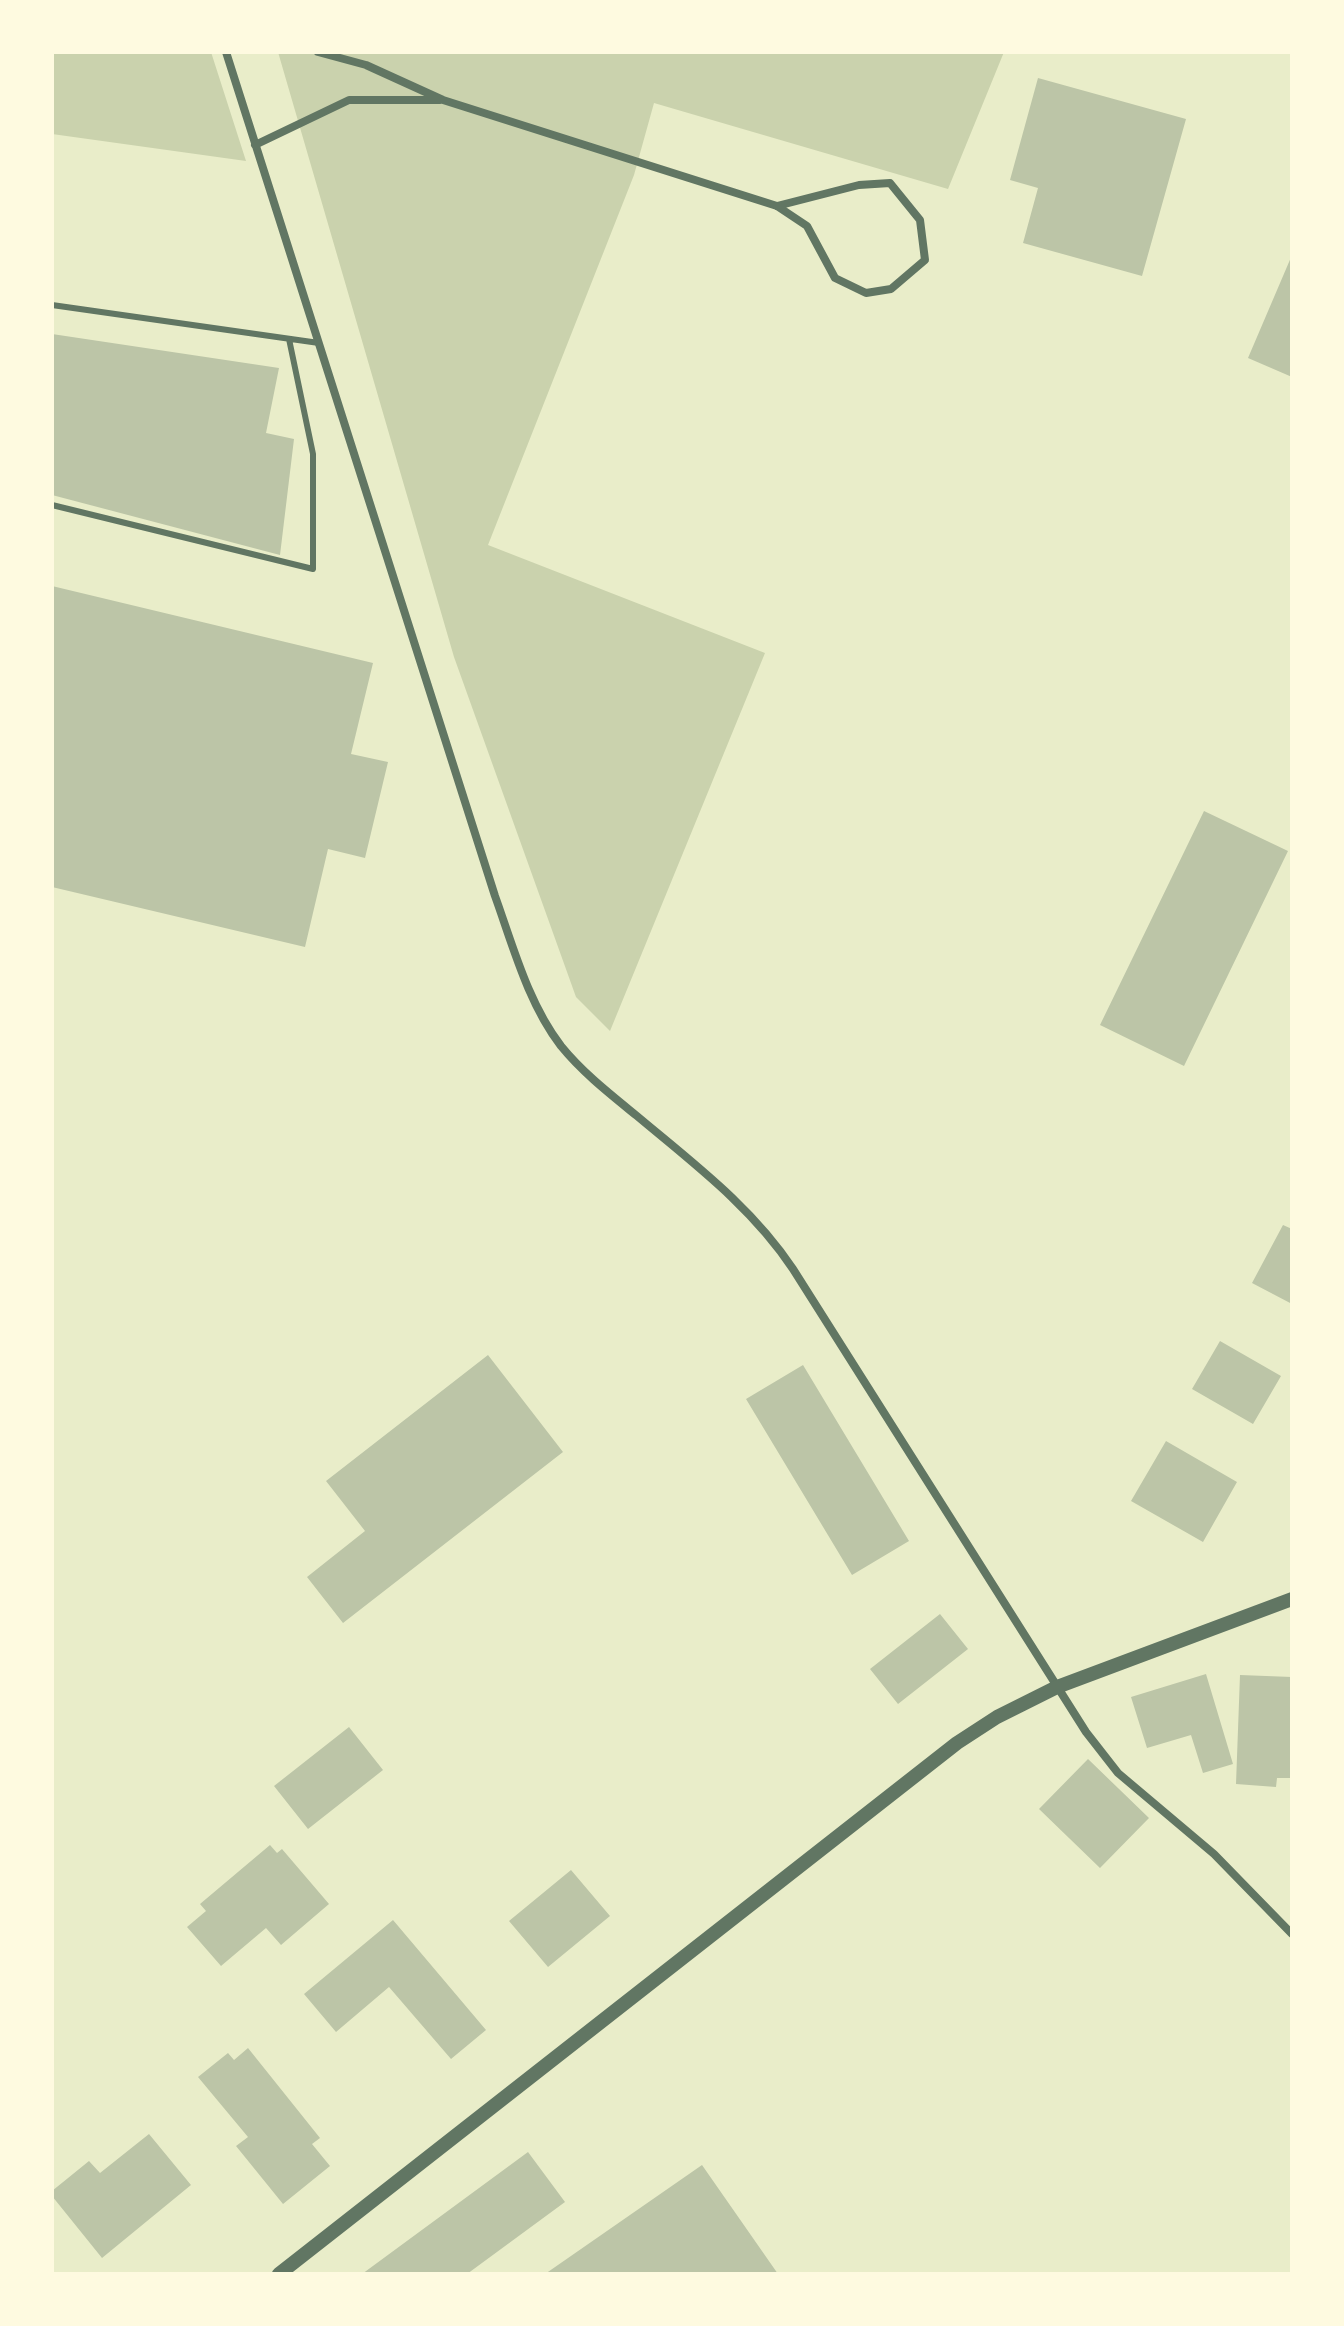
<!DOCTYPE html>
<style>
body{margin:0}
#map{position:relative;width:1344px;height:2326px;overflow:hidden;background:#e9edc9;font-family:Mulish,sans-serif}
canvas{display:block}
.frame{position:absolute;inset:0;border:54px solid #fefae0;pointer-events:none}
</style>
<div id="map">
<canvas width="1344" height="2326"></canvas>
<div class="frame"></div>
</div>
<script>
const g = document.querySelector('canvas').getContext('2d');
g.lineJoin = 'round';
function paint(path, color) { g.fillStyle = color; g.fill(path, 'evenodd'); }
function stroke(path, color, width, dash) { g.strokeStyle = color; g.lineWidth = width; g.lineCap = dash ? 'butt' : 'round'; g.setLineDash(dash || []); g.stroke(path); }
const green = new Path2D(`
 M52 52H211L246 161 52 134Z
 M278 52H1004L948 189 654 103 634 175 488 545 765 653 610 1031 576 997 454 657Z`);
const building = new Path2D(`
 M1038 78 1186 119 1142 276 1023 243 1038 188 1010 180Z
 M1292 255V377L1248 358Z
 M52 334 279 368 266 433 294 439 280 555 52 495Z
 M52 586 373 663 351 754 388 762 365 858 328 849 305 947 52 887Z
 M1204 811 1288 851 1184 1066 1100 1025Z
 M1283 1225 1292 1229V1304L1252 1283Z
 M1220 1341 1281 1376 1253 1424 1192 1389Z
 M488 1355 563 1452 343 1623 307 1577 365 1531 326 1481Z
 M803 1365 909 1541 852 1575 746 1399Z
 M1166 1441 1237 1482 1203 1542 1131 1501Z
 M940 1614 968 1649 898 1704 870 1669Z
 M1206 1674 1233 1764 1203 1773 1191 1735 1147 1748 1131 1697Z
 M1240 1675 1292 1677V1778H1277L1276 1787 1236 1784Z
 M349 1727 383 1770 308 1829 274 1786Z
 M1088 1759 1149 1818 1100 1868 1039 1809Z
 M270 1845 277 1853 282 1849 329 1904 281 1945 266 1928 221 1966 187 1927 206 1911 200 1904Z
 M571 1870 610 1916 548 1967 509 1921Z
 M393 1920 486 2030 451 2059 389 1987 336 2032 304 1994Z
 M248 2048 320 2138 312 2144 330 2166 283 2204 236 2146 248 2137 198 2077 228 2053 234 2060Z
 M149 2134 191 2185 102 2258 52 2196V2191L89 2161 100 2173Z
 M528 2152 565 2202 467 2274H362Z
 M702 2165 778 2274H545Z`);
const service = new Path2D(`
 M52 305 319 343
 M52 505 313 569V454L289 339`);
const minor = new Path2D(`
 M226 52 495 896C513 946 528 1003 561 1046 583 1073 610 1094 637 1116 693 1163 752 1207 793 1269L1086 1732 1118 1773 1214 1854 1292 1934
 M318 52 366 65 443 100 777 206 807 226 835 278 866 293 891 289 925 260 920 220 890 183 859 185 777 206
 M255 145 349 100H440`);
const tertiary = new Path2D(`
 M279 2274 957 1743 997 1717 1057 1687 1292 1599`);
paint(green, '#cad2ad');
paint(building, '#bcc5a7');
stroke(service, '#617663', 6);
stroke(minor, '#617663', 8);
stroke(tertiary, '#617663', 14);
</script>
